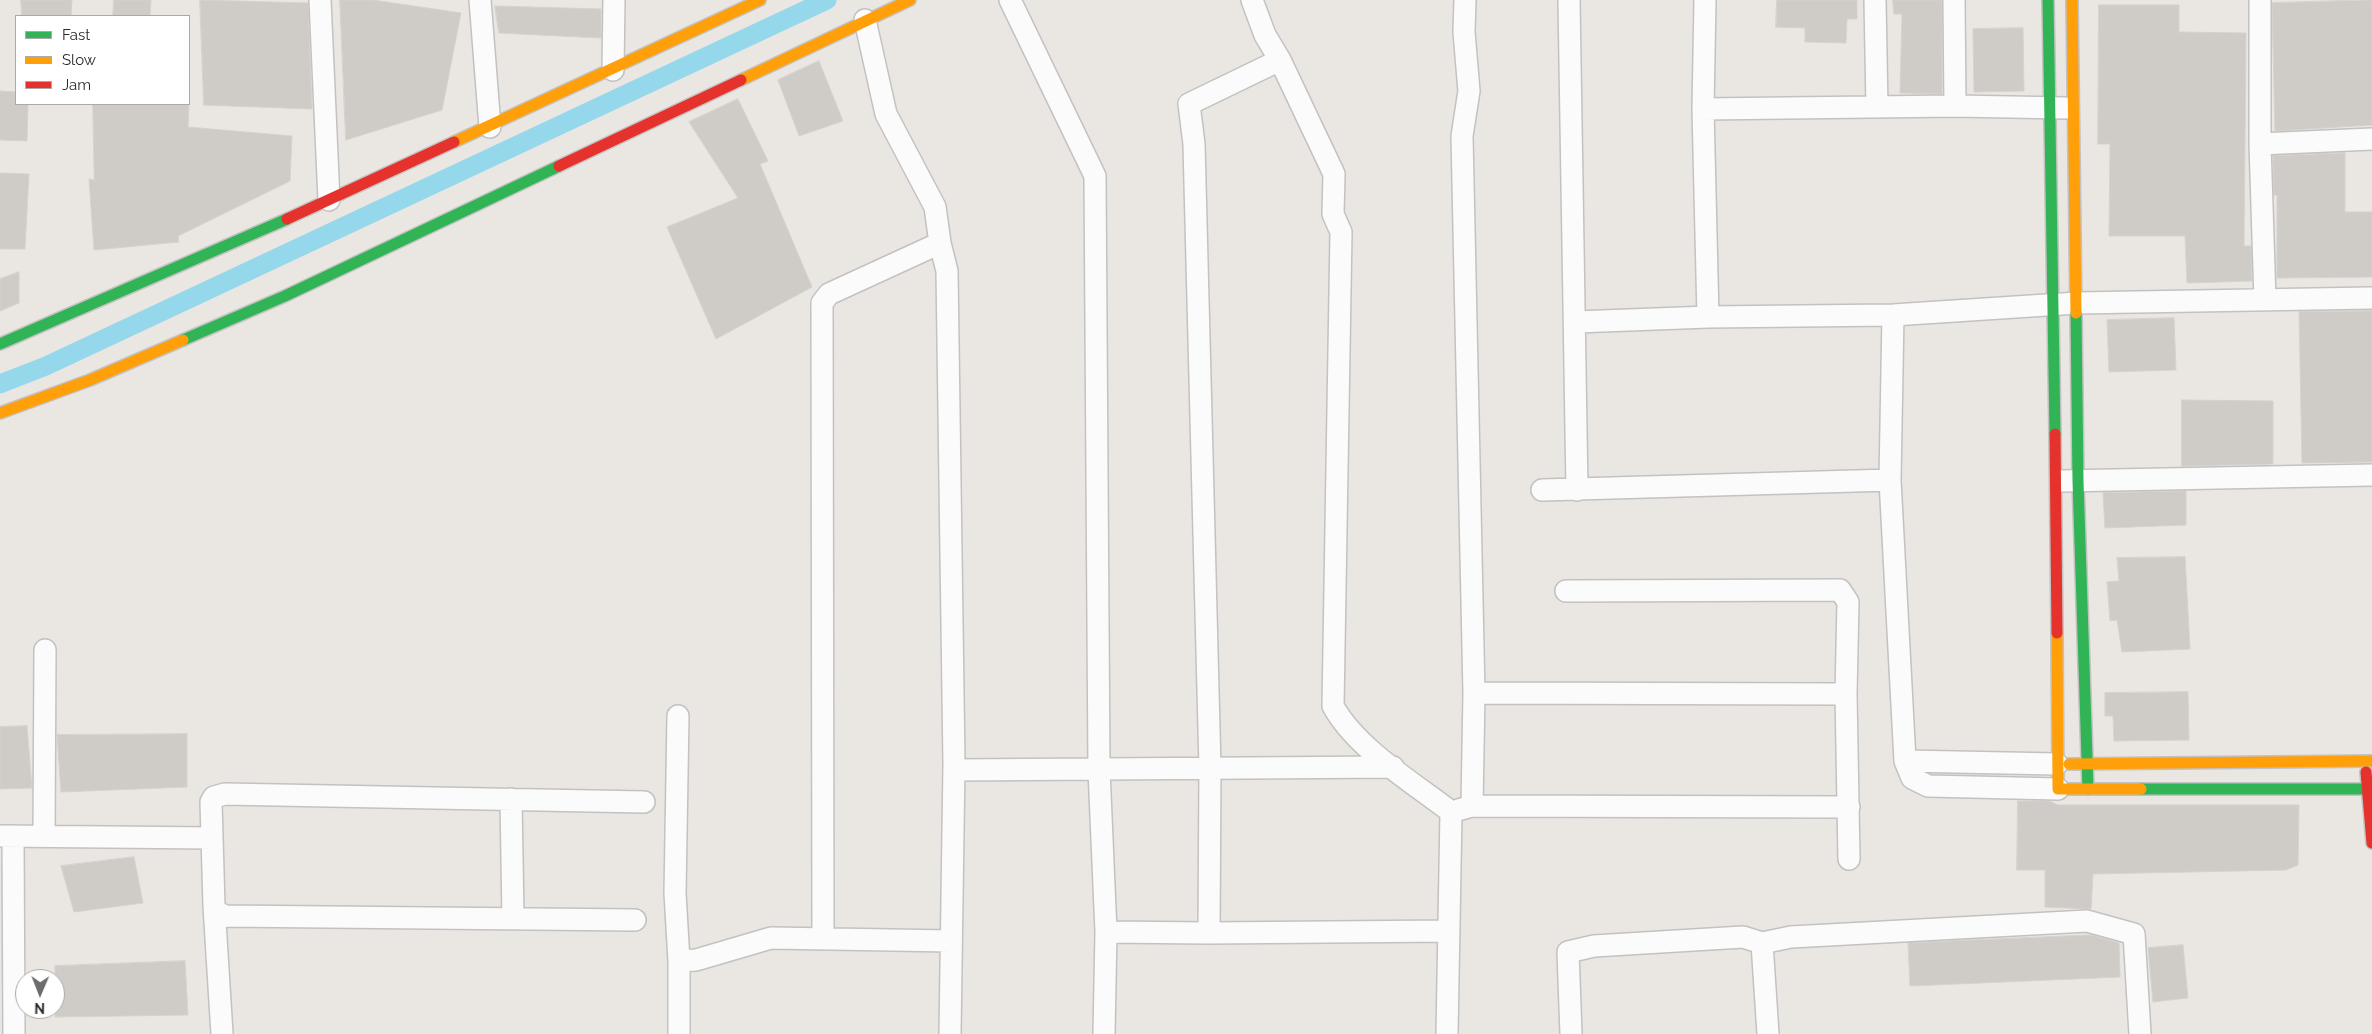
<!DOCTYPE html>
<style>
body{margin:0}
#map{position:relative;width:2372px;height:1034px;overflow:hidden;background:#eae6e2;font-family:Raleway,sans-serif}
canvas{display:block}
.legend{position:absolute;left:15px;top:15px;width:175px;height:90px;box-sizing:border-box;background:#fff;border:1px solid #aaa;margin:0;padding:6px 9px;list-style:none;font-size:15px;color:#2b2b2b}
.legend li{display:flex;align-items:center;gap:10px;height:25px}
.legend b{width:25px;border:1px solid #aaa}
.north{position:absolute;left:15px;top:969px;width:50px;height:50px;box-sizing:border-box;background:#fff;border:1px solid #aaa;border-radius:50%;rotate:181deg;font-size:14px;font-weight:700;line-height:20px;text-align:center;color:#2b2b2b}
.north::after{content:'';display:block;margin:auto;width:18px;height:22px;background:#6e6c6b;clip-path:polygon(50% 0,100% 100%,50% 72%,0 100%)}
</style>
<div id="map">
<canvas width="2372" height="1034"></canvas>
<ul class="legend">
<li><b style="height:6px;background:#30b455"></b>Fast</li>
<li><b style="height:6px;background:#ff9f0a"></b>Slow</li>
<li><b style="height:6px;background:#e5322d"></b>Jam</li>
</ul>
<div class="north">N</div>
</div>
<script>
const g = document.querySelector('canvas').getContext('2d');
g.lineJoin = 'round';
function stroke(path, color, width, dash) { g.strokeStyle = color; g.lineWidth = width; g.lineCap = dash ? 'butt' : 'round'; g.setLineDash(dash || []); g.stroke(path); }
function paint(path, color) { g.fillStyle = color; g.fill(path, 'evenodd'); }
const canal = new Path2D(`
 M0 384 46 366 827 0`);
const building = new Path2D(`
 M21 0H72L71 16H22Z
 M114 0H151L150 16H113Z
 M200 0 308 3 312 109 204 105Z
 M340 0H373L461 13 442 110 346 140Z
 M1777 0H1857V19H1847L1846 43 1805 42V28L1776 27Z
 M1893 0H1942V94L1900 93 1902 14H1894Z
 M2372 0V125L2275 131 2272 3Z
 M2099 5H2179V32L2246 33 2244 246H2251L2252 281 2187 283 2185 236H2109L2110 144H2098Z
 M495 6 601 9V38L499 33Z
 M2023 28 2024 91 1974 92 1973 29Z
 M819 61 843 121 799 136 778 80Z
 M0 91 16 92V104H28L27 141 0 140Z
 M738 99 768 161 760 164 812 287 716 339 667 227 738 198 689 122Z
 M93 104H189L188 127 292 136 290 181 178 236 179 242 94 250 89 179 94 180Z
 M2345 153V212H2372V277L2277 278V195H2274L2273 156Z
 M0 173 29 174 25 249H0Z
 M19 272V303L0 311V279Z
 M2372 311V462L2302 463 2299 312Z
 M2174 318 2176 370 2109 372 2107 320Z
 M2182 400 2273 401V464L2182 466Z
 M2186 491V525L2105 528 2103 493Z
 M2185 557 2190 649 2122 652 2117 620 2110 621 2107 582 2119 581 2117 558Z
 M2188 692 2189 740 2114 741 2113 716H2105V693Z
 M27 726 32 788 0 789V727Z
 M187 734V787L61 792 57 735Z
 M2018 801H2049L2058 805H2299L2298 865 2286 870 2093 874 2091 909 2045 907V870H2017Z
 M134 857 143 903 74 912 61 866Z
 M2091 935 2119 943 2120 977 1910 986 1908 943Z
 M2183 945 2188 998 2153 1002 2148 948Z
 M185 961 188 1015 55 1017V966Z`);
const street = new Path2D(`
 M320 0 329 200
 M480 0 490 127
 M1010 0 1095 176 1099 770 1106 932 1104 1034
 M1252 0 1265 35 1280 60 1334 174 1333 214 1341 232 1333 706C1356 748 1412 782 1451 812L1447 1034
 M1465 0 1464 32 1469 91 1462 136 1474 693 1472 806
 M1569 0 1577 490
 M1705 0 1703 109 1708 317
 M1875 0 1877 107
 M1954 0 1955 106
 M2260 0V144L2265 300
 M865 20 886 114 935 207 940 243 947 271 954 764 950 1034
 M613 70 614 0
 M1703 109 1955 106 2065 108
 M2260 144 2372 139
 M1893 315 1890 480 1905 761 1912 778 1928 786 2058 789
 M1576 322 1708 317 1893 315 2077 303 2372 298
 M2062 481 2372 475
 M1542 490 1890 480
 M1566 591 1840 590 1848 602 1846 694 1849 859
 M1474 693 1846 694
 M678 716 675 893 679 961V1034
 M1905 761 2057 764
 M954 770 1393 767
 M511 799 513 919
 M1458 810 1472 806 1849 807
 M0 836 212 838
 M13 836 14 1034
 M44 836 45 650
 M214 906 222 1034
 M635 920 225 916 217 912 214 906 211 802 214 797 225 794 644 802
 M1106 932 1209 933 1449 931
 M1209 933 1210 768 1194 144 1189 104 1280 60
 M823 938 822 303 829 294 940 243
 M1762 943 1768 1034
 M679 961 696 960 771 938 951 941
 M1571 1034 1568 952 1594 946 1743 937 1762 943 1791 937 2087 921 2134 934 2140 1034`);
const fast = new Path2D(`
 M2048 0 2055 434
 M2076 313 2078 481 2088 789
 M183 340 285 296 559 166
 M0 344 287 219
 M2141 789H2372`);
const slow = new Path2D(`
 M2072 0 2076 313
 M741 80 910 0
 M454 142 760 0
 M0 413 90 380 183 340
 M2057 633 2058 789H2141
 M2069 764 2372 761`);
const jam = new Path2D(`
 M559 166 741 80
 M287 219 454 142
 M2055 434 2057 633
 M2366 772 2372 843`);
stroke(canal, '#95d7eb', 19);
paint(building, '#cfccc8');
stroke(building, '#d5d2ce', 1);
stroke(street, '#c3c2c2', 24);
stroke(fast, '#c3c2c2', 14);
stroke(slow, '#c3c2c2', 14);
stroke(jam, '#c3c2c2', 14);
stroke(street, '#fcfbfb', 21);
stroke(fast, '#30b455', 11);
stroke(slow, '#ff9f0a', 11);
stroke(jam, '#e5322d', 11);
</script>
